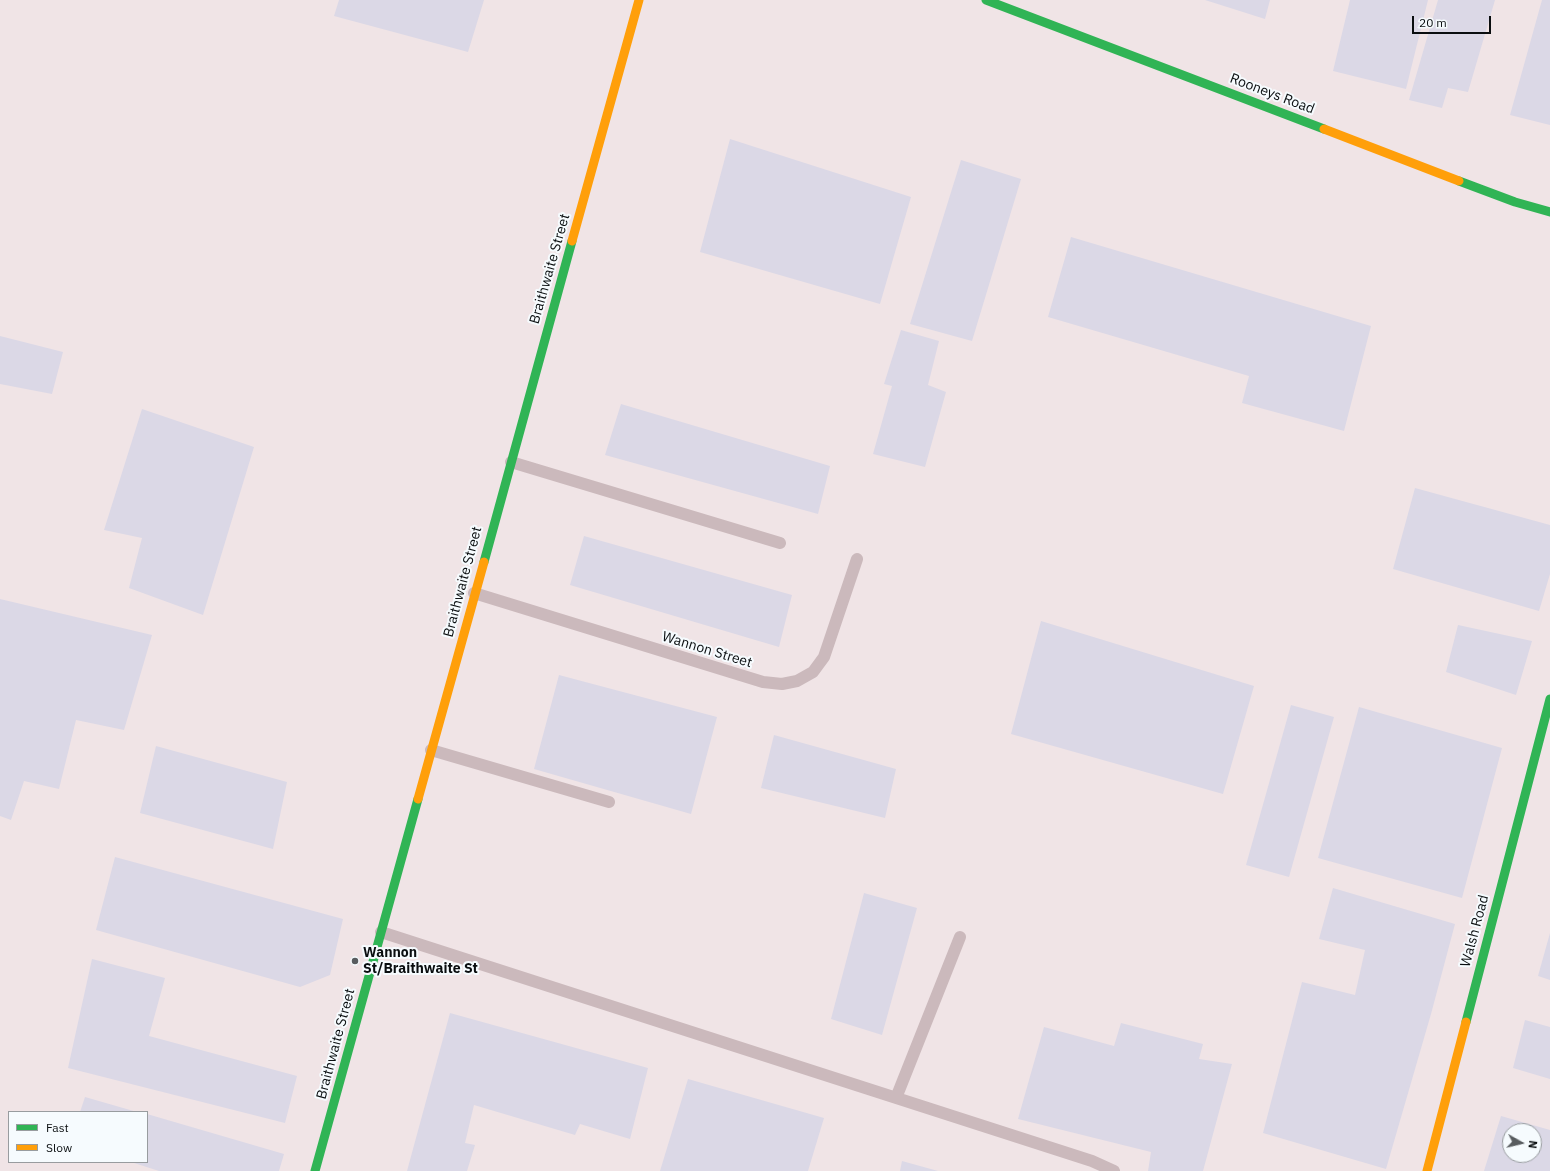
<!DOCTYPE html>
<style>
body{margin:0}
#map{position:relative;width:1550px;height:1171px;overflow:hidden;background:#e8eef3;font-family:"IBM Plex Sans",sans-serif}
canvas{display:block}
.legend{position:absolute;left:8px;top:1111px;width:140px;height:52px;box-sizing:border-box;background:#f6fbfe;border:1px solid #989c9f;margin:0;padding:5px 7px;list-style:none;font-size:12px;color:#0a0e10}
.legend li{display:flex;align-items:center;gap:8px;height:20px}
.legend b{width:20px;border:1px solid #989c9f}
.north{position:absolute;left:1502px;top:1123px;width:40px;height:40px;box-sizing:border-box;background:#f6fbfe;border:1px solid #989c9f;border-radius:50%;rotate:98deg;font-size:11px;font-weight:700;line-height:16px;text-align:center;color:#0a0e10}
.north::after{content:'';display:block;margin:auto;width:14px;height:18px;background:#585c5f;clip-path:polygon(50% 0,100% 100%,50% 72%,0 100%)}
.scale{position:absolute;left:1412px;top:16px;width:79px;height:18px;box-sizing:border-box;border:2px solid #0a0e10;border-top:0;padding-left:5px;font-size:12px;line-height:14px;white-space:nowrap;color:#0a0e10;-webkit-text-stroke:3px #f6fbfe;paint-order:stroke}
</style>
<div id="map">
<canvas width="1550" height="1171"></canvas>
<ul class="legend">
<li><b style="height:5px;background:#30b455"></b>Fast</li>
<li><b style="height:5px;background:#ff9f0a"></b>Slow</li>
</ul>
<div class="north">N</div>
<div class="scale">20 m</div>
</div>
<script>
const g = document.querySelector('canvas').getContext('2d');
g.lineJoin = 'round';
function paint(path, color) { g.fillStyle = color; g.fill(path, 'evenodd'); }
function stroke(path, color, width, dash) { g.strokeStyle = color; g.lineWidth = width; g.lineCap = dash ? 'butt' : 'round'; g.setLineDash(dash || []); g.stroke(path); }
function write(font, color, halo, rows, align = 'center') {
  g.font = font + ' "IBM Plex Sans",sans-serif'; g.lineWidth = 4; g.setLineDash([]); g.textBaseline = 'middle'; g.strokeStyle = halo; g.fillStyle = color; for (const [text, x, y, turn = 0] of rows) {
    g.save(); g.translate(x, y); g.rotate((+turn || 0) * Math.PI / 180); g.textAlign = isNaN(turn) ? turn : align; if (halo) g.strokeText(text, 0, 0); g.fillText(text, 0, 0); g.restore();
  }
}
const industrial = new Path2D(`
 M0 0H1550V1171H0ZM9 1112H147V1162H9ZM1510 1131H1534V1155H1510Z`);
const building = new Path2D(`
 M339 0H484L468 52 334 16Z
 M1205 0H1270L1265 19Z
 M1350 0H1428L1406 89 1333 71Z
 M1438 0H1495L1468 92 1448 88 1442 108 1409 100Z
 M1542 0H1550V125L1510 115Z
 M730 139 911 197 880 304 700 252Z
 M961 160 1021 179 972 341 910 324Z
 M1071 237 1371 326 1344 431 1242 403 1249 376 1048 317Z
 M901 330 939 341 928 385 946 392 925 467 873 454 892 386 884 384Z
 M0 336 63 352 52 394 0 384Z
 M621 404 830 466 818 514 605 455Z
 M142 409 254 447 203 615 129 588 142 538 104 530Z
 M1415 488 1550 525V574L1539 611 1393 569Z
 M584 536 792 595 779 647 570 585Z
 M0 599 152 635 124 730 76 720 59 789 24 781 11 820 0 816Z
 M1041 621 1254 686 1223 794 1011 734Z
 M1458 625 1532 641 1516 695 1446 672Z
 M559 675 717 717 691 814 534 769Z
 M1291 705 1334 717 1289 877 1246 865Z
 M1359 707 1502 748 1462 898 1318 858Z
 M774 735 896 769 885 818 761 788Z
 M156 746 287 782 273 849 140 813Z
 M115 857 343 919 330 975 300 987 96 930Z
 M1333 888 1455 924 1431 1014 1386 1169 1263 1133 1302 982 1355 995 1365 950 1319 939Z
 M864 893 917 908 882 1035 831 1019Z
 M1550 933V980L1538 976Z
 M92 959 165 978 149 1036 297 1076 285 1123 68 1068Z
 M450 1013 648 1068 630 1139 580 1124 575 1135 474 1105 465 1143 475 1145 467 1171H407Z
 M1525 1020 1550 1027V1079L1513 1068Z
 M1121 1023 1203 1044 1199 1059 1232 1064 1203 1171H1148L1151 1152 1018 1119 1044 1027 1114 1046Z
 M688 1079 824 1118 808 1171H660Z
 M85 1097 137 1112H80Z
 M147 1114 284 1154 279 1171H159L131 1162H147Z
 M1501 1116 1550 1130V1171H1484ZM1510 1131H1534V1155H1510Z
 M902 1161 938 1171H900Z`);
const lane = new Path2D(`
 M511 462 780 543
 M474 593 763 682 782 684 797 681 813 672 824 657 857 559
 M431 750 609 802
 M381 932 1092 1161 1114 1171
 M896 1098 960 937`);
const fast = new Path2D(`
 M986 0 1324 129
 M1459 181 1515 202 1550 212
 M484 562 572 241
 M1466 1022 1550 699
 M315 1171 418 799`);
const slow = new Path2D(`
 M1324 129 1459 181
 M572 241 639 0
 M418 799 484 562
 M1427 1171 1466 1022`);
const markers = [
 [355,961,4,"#585c5f"]
];
const streetNames = [
 ["Rooneys Road",1272,94,21],
 ["Braithwaite Street",550,269,-74],
 ["Braithwaite Street",463,582,-75],
 ["Wannon Street",707,650,17],
 ["Walsh Road",1475,931,-75],
 ["Braithwaite Street",336,1044,-75]
];
const poiNames = [
 ["Wannon",363,953],
 ["St/Braithwaite St",363,969]
];
paint(industrial, '#f0e4e6');
paint(building, '#dbd8e6');
stroke(lane, '#cbb9bc', 12);
stroke(fast, '#30b455', 9);
stroke(slow, '#ff9f0a', 9);
for (const [x, y, r, color] of markers) { const dot = new Path2D(); dot.arc(x, y, r, 0, 2 * Math.PI); g.fillStyle = color; g.fill(dot); stroke(dot, '#f6fbfe', 1.5); }
write('14px', '#0a0e10', '#f6fbfe', streetNames);
write('bold 14px', '#0a0e10', '#f6fbfe', poiNames, 'left');
</script>
